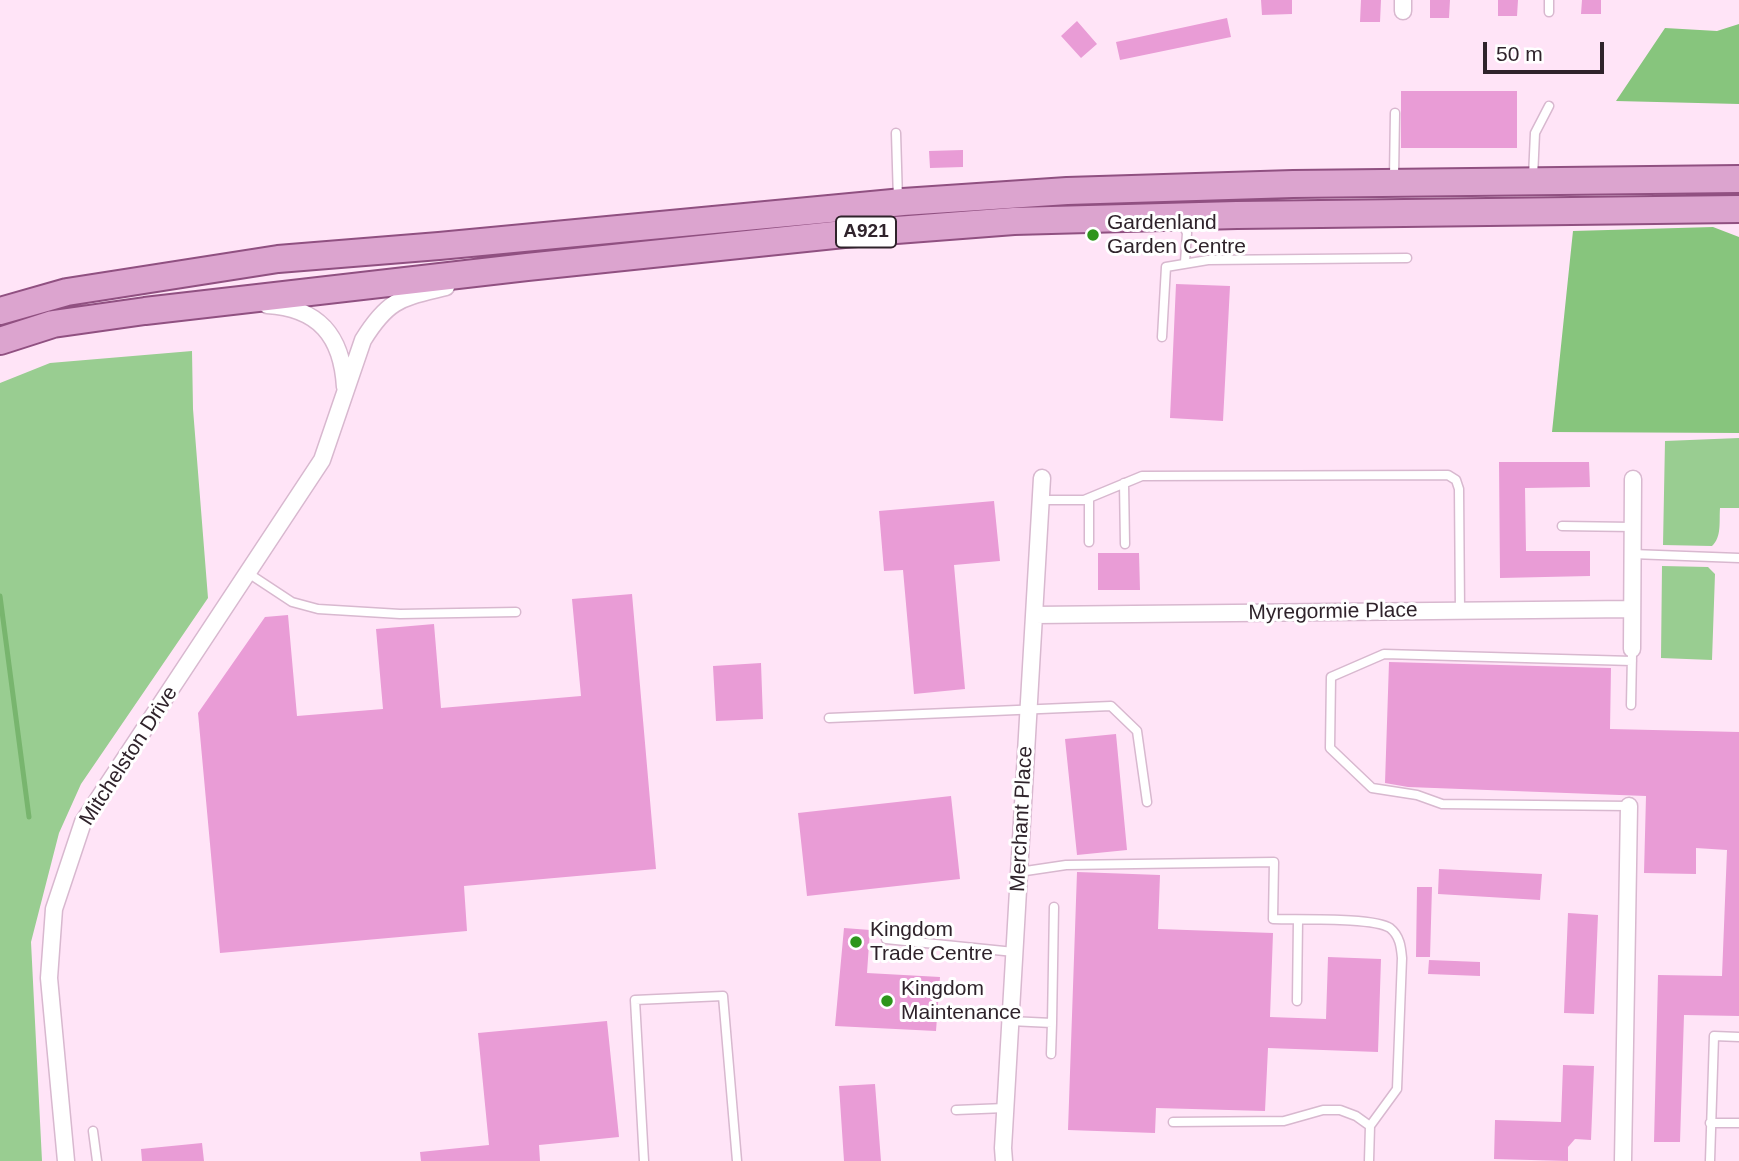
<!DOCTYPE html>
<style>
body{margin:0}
#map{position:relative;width:1739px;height:1161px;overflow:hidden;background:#ffe4f7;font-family:Helvetica,sans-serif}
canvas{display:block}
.scale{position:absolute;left:1483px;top:42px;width:121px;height:32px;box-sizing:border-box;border:4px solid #2f232b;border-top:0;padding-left:9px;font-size:21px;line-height:24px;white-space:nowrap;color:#2f232b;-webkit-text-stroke:5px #fff;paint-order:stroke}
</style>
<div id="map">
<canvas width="1739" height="1161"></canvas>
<div class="scale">50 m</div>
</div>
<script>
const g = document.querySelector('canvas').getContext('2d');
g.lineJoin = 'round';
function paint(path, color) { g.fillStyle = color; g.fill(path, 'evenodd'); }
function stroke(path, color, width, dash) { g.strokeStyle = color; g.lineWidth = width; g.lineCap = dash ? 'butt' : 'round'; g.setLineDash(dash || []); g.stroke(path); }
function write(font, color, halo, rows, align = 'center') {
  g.font = font + ' Helvetica,sans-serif'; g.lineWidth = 6; g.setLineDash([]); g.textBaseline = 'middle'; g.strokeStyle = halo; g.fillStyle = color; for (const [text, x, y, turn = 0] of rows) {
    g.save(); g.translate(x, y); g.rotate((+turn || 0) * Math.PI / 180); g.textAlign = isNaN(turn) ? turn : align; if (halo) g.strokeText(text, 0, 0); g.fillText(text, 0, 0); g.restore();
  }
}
const green = new Path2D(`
 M192 351 193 409 208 598 81 784 59 833 31 942 42 1161H0V383L50 363Z
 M1739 438V508H1720C1719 521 1722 537 1712 546L1663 545 1665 441Z
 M1662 566 1708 567 1715 574 1712 660 1661 658Z`);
const forest = new Path2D(`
 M1739 24V104L1616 101 1665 28 1717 31Z
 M1713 227 1739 237V433L1552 432 1573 231Z`);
const stream = new Path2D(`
 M0 596 29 817`);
const building = new Path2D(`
 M1261 0H1292V14L1262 15Z
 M1361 0H1381L1380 22H1360Z
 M1430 0H1450L1449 18H1430Z
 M1498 0H1518L1517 16H1498Z
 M1582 0H1601V14H1581Z
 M1227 18 1231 37 1120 60 1116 42Z
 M1077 21 1097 44 1081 58 1061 36Z
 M1401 91H1517V148H1401Z
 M963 150V167L930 168 929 151Z
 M1176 284 1230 286 1223 421 1170 418Z
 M1499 462H1589L1590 487 1525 488 1526 551H1590V576L1500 578Z
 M994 501 1000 561 954 565 965 689 914 694 903 570 884 571 879 511Z
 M1098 553H1139L1140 590H1098Z
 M632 594 656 869 464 886 467 931 220 953 198 713 265 617 288 615 297 716 383 709 376 629 434 624 441 708 581 696 572 599Z
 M1389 662 1611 668 1610 729 1739 732V1016L1684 1015 1680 1142H1654L1658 975 1722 976 1727 850 1696 848V874L1644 873 1646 796 1408 787 1385 783Z
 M761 663 763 719 716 721 713 666Z
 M1116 734 1127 850 1077 855 1065 739Z
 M951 796 960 879 807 896 798 813Z
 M1439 869 1542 874 1540 900 1438 894Z
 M1077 872 1160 875 1158 929 1273 933 1270 1017 1326 1019 1328 957 1381 959 1378 1052 1268 1048 1265 1111 1156 1108 1155 1133 1068 1130Z
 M1417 887H1432L1430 957H1416Z
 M1568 913 1598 915 1594 1014 1564 1013Z
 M844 928 870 930 867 973 940 977 936 1031 835 1026Z
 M1429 960 1480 962V976L1428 974Z
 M607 1021 619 1137 539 1145 540 1161H421L420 1152 489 1145 478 1033Z
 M1563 1065 1594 1066 1591 1140 1575 1139 1568 1147V1161L1494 1159 1495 1120 1561 1122Z
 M875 1084 881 1161H844L839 1086Z
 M202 1143 204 1161H142L141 1149Z`);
const lane = new Path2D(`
 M1549 12V0
 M896 133 898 200
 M1394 177 1395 113
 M1533 177 1535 133 1549 106
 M1181 221 1187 233 1185 262
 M1162 337 1166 267 1208 260 1407 258
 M1124 483 1125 544
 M1089 498V542
 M1040 500H1084L1142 476 1448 475 1456 480 1459 489 1460 611
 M1562 526 1633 527
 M1632 554 1739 558
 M248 573 292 602 318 609 400 614 516 612
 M1631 705 1632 655
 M829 718 1111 706 1137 731 1147 802
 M1629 806 1442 804 1417 795 1372 788 1330 748 1331 677 1384 654 1632 661
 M1019 872 1066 865 1274 862 1273 919C1296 920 1374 917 1390 928 1400 936 1401 947 1402 958L1397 1089 1370 1126 1369 1161
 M886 939 1014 952
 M1297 1001 1298 920
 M1010 1021 1052 1023 1051 1054
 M1052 1023 1054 907
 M956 1110 1005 1108
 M1173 1122 1284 1121 1323 1110H1340L1356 1116 1370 1126
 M1710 1123H1739
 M93 1131 97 1161
 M644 1161 635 1000 723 996 737 1161
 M1710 1161 1714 1036 1739 1037`);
const street = new Path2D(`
 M1403 11V0
 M267 305C319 308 342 336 345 387
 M1034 615 1632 609
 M1632 649 1633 479
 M66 1161 49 978 54 909 83 822 322 460 363 340C389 298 402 298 446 287
 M1004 1161 1003 1148 1042 478
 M1623 1161 1629 806`);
const primary = new Path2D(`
 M0 311 67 292 278 259 439 246 903 202 1067 191 1293 184 1739 179
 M0 341 53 324 145 311 527 267 844 234 1014 221 1237 215 1739 209`);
const markers = [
 [1093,235,7,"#2e951b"],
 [856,942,7,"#2e951b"],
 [887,1001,7,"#2e951b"]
];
const shields = [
 [866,232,60]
];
const shieldNames = [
 ["A921",866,232]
];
const poiNames = [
 ["Gardenland",1107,223],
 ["Garden Centre",1107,247],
 ["Kingdom",870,930],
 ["Trade Centre",870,954],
 ["Kingdom",901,989],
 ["Maintenance",901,1013]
];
const streetNames = [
 ["Myregormie Place",1333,612,-1],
 ["Mitchelston Drive",129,756,-57],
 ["Merchant Place",1022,819,-87]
];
paint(green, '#99cd91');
paint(forest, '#87c57d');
stroke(stream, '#78b56e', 5);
paint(building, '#e99cd6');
stroke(lane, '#d8b8cf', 11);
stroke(street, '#d8b8cf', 19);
stroke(primary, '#905081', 30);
stroke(lane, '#fff', 8);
stroke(street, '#fff', 16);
stroke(primary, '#dca4cf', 26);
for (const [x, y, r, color] of markers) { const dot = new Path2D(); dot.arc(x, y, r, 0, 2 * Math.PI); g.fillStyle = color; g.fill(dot); stroke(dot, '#fff', 2.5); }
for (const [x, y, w] of shields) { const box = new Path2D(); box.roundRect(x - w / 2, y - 15.5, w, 31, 5); g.fillStyle = '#fff'; g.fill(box); stroke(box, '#2f232b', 2); }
write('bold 19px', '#2f232b', null, shieldNames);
write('21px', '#2f232b', '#fff', poiNames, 'left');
write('21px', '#2f232b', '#fff', streetNames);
</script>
